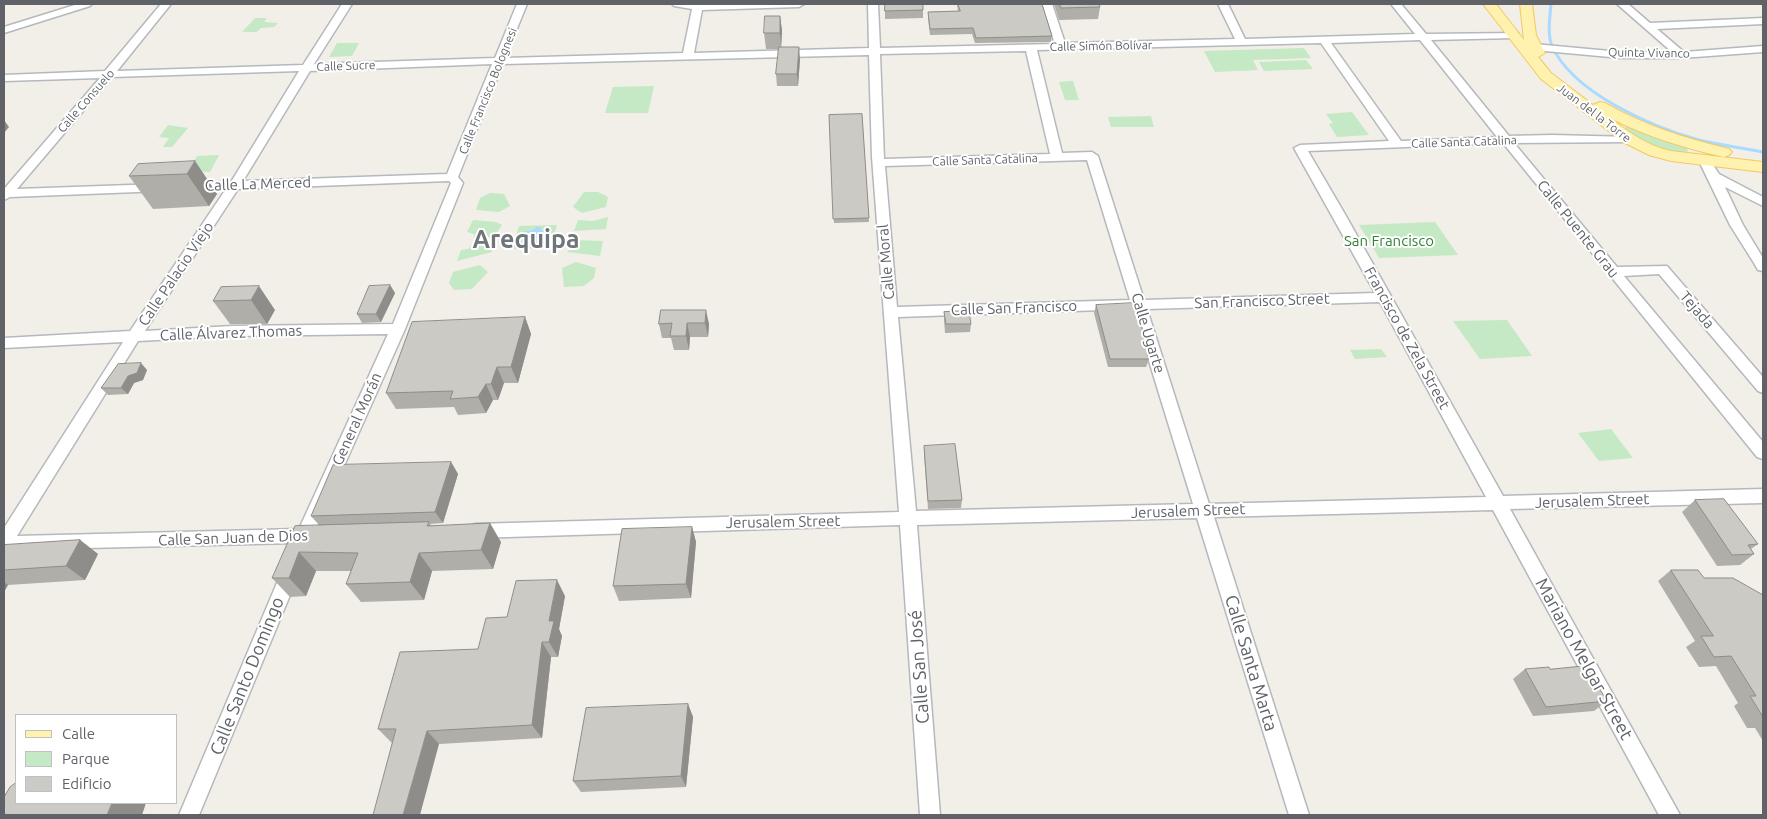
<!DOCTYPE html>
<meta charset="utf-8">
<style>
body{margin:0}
#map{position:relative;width:1767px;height:819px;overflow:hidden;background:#f1efe8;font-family:Ubuntu,sans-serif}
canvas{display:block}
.frame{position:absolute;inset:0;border:5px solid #5f6368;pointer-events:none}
.legend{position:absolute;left:15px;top:714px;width:162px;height:90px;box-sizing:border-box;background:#fff;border:1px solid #bfc1c3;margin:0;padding:6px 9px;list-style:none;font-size:15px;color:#5f6368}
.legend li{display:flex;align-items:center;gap:10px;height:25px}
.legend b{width:25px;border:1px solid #bfc1c3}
</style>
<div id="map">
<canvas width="1767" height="819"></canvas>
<div class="frame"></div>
<ul class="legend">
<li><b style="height:6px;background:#fff2af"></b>Calle</li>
<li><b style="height:14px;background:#c5e8c5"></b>Parque</li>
<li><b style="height:14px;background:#cccac5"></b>Edificio</li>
</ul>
</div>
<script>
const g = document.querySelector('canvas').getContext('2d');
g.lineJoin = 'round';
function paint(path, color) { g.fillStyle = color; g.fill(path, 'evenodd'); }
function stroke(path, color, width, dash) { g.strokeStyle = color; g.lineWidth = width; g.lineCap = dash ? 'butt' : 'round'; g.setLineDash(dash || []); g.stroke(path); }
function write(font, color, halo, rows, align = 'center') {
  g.font = font + ' Ubuntu,sans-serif'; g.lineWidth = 4; g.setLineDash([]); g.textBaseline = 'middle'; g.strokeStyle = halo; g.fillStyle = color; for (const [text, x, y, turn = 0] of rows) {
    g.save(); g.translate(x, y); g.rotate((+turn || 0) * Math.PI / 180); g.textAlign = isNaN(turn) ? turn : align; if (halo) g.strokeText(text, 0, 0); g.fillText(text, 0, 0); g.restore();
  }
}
const green = new Path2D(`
 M255 18H267L264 22 278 23 274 27 261 28 257 32H242Z
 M337 43H359L352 56 329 57Z
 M1304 48 1311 58 1253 60 1258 70 1215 72 1204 51Z
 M1306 60 1313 69 1264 71 1259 62Z
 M1073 81 1079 100H1065L1059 82Z
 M654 86 648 113H605L613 87Z
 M1352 112 1369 135 1337 137 1329 124 1333 123 1326 114Z
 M1151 116 1154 127H1111L1108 117Z
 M168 125 188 128 172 147H163L169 138 159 137Z
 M1626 127H1631L1687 146 1688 155C1660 149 1649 147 1625 129Z
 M219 155 210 172 188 171 197 156Z
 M584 192H598L608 197 606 207 582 213 573 207Z
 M490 193 504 194 510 206 499 212 476 210 480 198Z
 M608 217 606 229 574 231 578 220 593 221Z
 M473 220 496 222 502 225 494 237H474V234L467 232Z
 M1435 222 1458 255 1379 258 1359 225Z
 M557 225 550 248 512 249 519 226Z
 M574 240 603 241 600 256 567 252 572 248Z
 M492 243V252L457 261 461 250 468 249 472 245Z
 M576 262 596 268 594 278 584 286 564 287 562 268Z
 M480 265 488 272 472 289 454 290 449 283 453 272Z
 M1507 320 1532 356 1480 359 1453 321Z
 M1381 349 1387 357 1355 359 1350 350Z
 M1611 429 1633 458 1599 461 1578 433Z`);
const water = new Path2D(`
 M537 227H540L542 231 547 230 546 234 550 236 549 238 544 240 543 244C537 244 535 248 530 248L527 244H522V241L518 239 519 237 524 234 525 231H531Z`);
const stream = new Path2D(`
 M1551 4C1550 17 1547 33 1552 46 1573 93 1652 127 1699 140 1720 145 1742 148 1763 152`);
const minor = new Path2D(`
 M78 4H92L90 6 4 33V27Z
 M161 4H171L117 71 303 65 342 4H352L314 64 495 58 517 4H527L505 58 683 53 692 9 674 6 672 4H804L799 7 702 10 694 53 869 48 868 4H878L880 48 1055 44 1042 4H1052L1065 43 1235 39 1218 4H1228L1245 39 1415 34 1391 4H1401L1426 34 1518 33V37L1514 38 1431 40 1509 136 1552 135 1632 137 1634 139 1632 141 1628 142 1514 143 1617 267 1667 266 1763 377V393L1758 391 1659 274 1624 276 1763 442V459L1757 457 1503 143 1308 151 1346 216 1503 496 1763 489V503L1510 509 1680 815H1659L1493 510 1214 517 1309 815H1289L1197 518 917 525 940 815H920L900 525 475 538 469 536 467 531 469 526 475 524 899 512 872 157 869 55 503 64 458 177 463 183 405 329 315 531 318 536 316 541 302 549 296 547 294 543 4 550V528L123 342 4 348V338L130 331 226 189 192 191 186 187 192 183 231 182 299 71 112 77 17 189 159 184 163 185 165 188 163 191 10 197 4 200V189L100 78 4 81V75L105 71ZM1420 40 1497 137 1401 141 1331 43ZM1321 43 1389 141 1300 145 1294 148 1375 293 1144 300 1098 156 1092 152 1062 153 1037 50ZM1026 51 1050 154 884 159 880 54ZM492 64 447 174 243 181 310 71ZM1087 160 1130 300 897 307 885 166ZM449 181 451 183 393 324 232 326 145 331 238 189ZM1380 302 1486 497 1209 504 1147 309ZM1133 309 1193 504 916 511 898 317ZM388 334 299 529 17 536 138 341 232 336Z
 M1617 4H1628L1650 23 1763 18V24L1657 29 1684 52 1763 46V52L1682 58H1621L1534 50 1529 47 1534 44 1621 52H1672Z
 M1705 157 1709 159 1719 174 1763 197V206L1725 187 1743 225 1763 258V271L1758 270 1754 263 1730 225 1699 161Z
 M291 564 297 566 300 571 199 815H179L282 571 285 566Z`);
const major = new Path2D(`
 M1483 4H1496L1524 40 1520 4H1532L1536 35 1545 53 1538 57 1551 73 1593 105 1600 102 1605 103C1645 126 1685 138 1729 149L1732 152 1729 155 1724 157C1684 148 1646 136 1610 118 1629 132 1647 146 1671 151L1763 162V172L1671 161 1649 155 1623 142 1541 79Z`);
const wall = new Path2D(`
 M885 4 923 10V18L885 19Z
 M957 4H1042L1052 36 1051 42 975 43 972 34 930 35 928 18V12L958 11Z
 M1054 4H1099L1100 7 1098 19 1059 20Z
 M780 16 782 31 781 47 800 59 798 86H777L776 74 779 49H766L764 33Z
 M862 114 869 222 834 223 829 115Z
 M195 161 217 194 209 206 153 209 129 176Z
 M390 285 395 293 381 322 362 323 357 314Z
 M221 287 275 310 267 324H230L213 301Z
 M1096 305 1145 337 1144 341 1149 359 1146 367H1108L1094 313Z
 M661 310 709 324 708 337H690L689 350H674L671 338H662L659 324Z
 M944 312 971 324 970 332 945 333 944 320Z
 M525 317 531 334 518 383H504L498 400H493L486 413 458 415 454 407 396 409 386 393Z
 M147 370 143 380 134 383 128 394 108 395 101 388Z
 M924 446 962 500 961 508 928 509 924 454Z
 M451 462 458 474 443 523 430 524 432 526 501 542 493 569 432 571 424 600 361 602 346 584 351 571H316L306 596 290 597 272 578 319 525 311 516Z
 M1695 500 1758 544 1751 549 1754 554 1740 565 1717 566 1682 512Z
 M692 527 696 542 691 598 619 601 613 586Z
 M80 540 98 554 85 580 8 585 4 592V545Z
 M1671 570 1763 595V741L1755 728H1747L1734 706 1738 703 1716 666 1699 667 1686 647 1695 641 1658 581Z
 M565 596 559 629 562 636 558 657H551L542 738 439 744 392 743 378 729 478 649 507 617Z
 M1525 669H1550L1607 701 1594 711 1533 716 1513 679Z
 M688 704 693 717 686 787 581 792 573 781Z`);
const shadedWall = new Path2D(`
 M780 16 782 31 781 49 780 33Z
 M799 47 800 59 798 86 797 74Z
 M4 120 9 127 4 133Z
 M195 161 217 194 209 206 187 174Z
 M390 285 395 293 381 322 376 314Z
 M259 286 275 310 267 324 251 300Z
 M706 310 709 324 708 337 705 323Z
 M525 317 531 334 518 383 511 367Z
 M687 323 690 337 689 350 686 336Z
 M141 363 147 370 143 380 134 383 128 394 121 388 128 376Z
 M497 367 504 383 498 400 491 384Z
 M486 384 493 400 486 413 478 397Z
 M451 462 458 474 443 523 435 512Z
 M490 523 501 542 493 569 481 550Z
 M692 527 696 542 691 598 686 584Z
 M80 540 98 554 85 580 66 566Z
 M299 552 316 571 306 596 289 578Z
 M419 553 432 571 424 600 410 582Z
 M557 580 565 596 559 629 562 636 558 657 549 642V621Z
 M4 582 8 585 4 592Z
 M542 642 551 657 542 738 532 725Z
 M688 704 693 717 686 787 681 776Z
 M427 731 439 744 420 815H403Z
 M112 803H146L142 815H107Z`);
const building = new Path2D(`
 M885 4H923V10L885 11Z
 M958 4H1042L1052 36 976 38 973 28 930 29 928 12 960 11Z
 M1060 4H1099L1100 7 1061 8Z
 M765 16H780V33H764Z
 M779 47H799L797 74H776Z
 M862 114 869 218 833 219 829 115Z
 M195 161 187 174 129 176 138 164Z
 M390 285 376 314H357L369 286Z
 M259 286 251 300 213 301 221 287Z
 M1134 303 1145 337H1143L1149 359H1110L1096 305Z
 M661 310H706L705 323H687L686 336H670L672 323 659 324Z
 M969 311 971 324H946L944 312Z
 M525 317 511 367H497L491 384H486L478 397 450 399 453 391 386 393 412 322Z
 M141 363 137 373 128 376 121 388H101L118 364Z
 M955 444 962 500 928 501 924 446Z
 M451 462 435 512 311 516 333 465Z
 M1724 499 1758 544 1748 545 1754 554 1732 555 1695 500Z
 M429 522 427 526 490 523 481 550 419 553 410 582 346 584 358 553 299 552 289 578H272L295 526Z
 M692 527 686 584 613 586 622 529Z
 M80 540 66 566 4 570V545Z
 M1671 570H1698L1704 578H1733L1763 595V717L1750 696H1756L1731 656 1714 657 1701 636H1713Z
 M557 580 549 621H554L549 642H542L532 725 427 731 403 815H373L396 729H378L400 652 478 649 486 618 507 617 516 581Z
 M1586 666 1607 701 1546 707 1525 669 1549 667 1550 669Z
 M688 704 681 776 573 781 586 708Z
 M16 783V803H112L107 815H4V797L10 787Z`);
const farStreetnames = [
 ["Calle Simón Bolívar",1101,46,-1],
 ["Quinta Vivanco",1649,53,1],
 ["Calle Sucre",346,66,-2],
 ["Calle Francisco Bolognesi",488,91,-68],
 ["Calle Consuelo",86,101,-49],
 ["Juan del la Torre",1594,113,37],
 ["Calle Santa Catalina",1464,142,-2],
 ["Calle Santa Catalina",985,160,-2]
];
const streetNames = [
 ["Calle La Merced",258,184,-2],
 ["Calle Puente Grau",1578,229,51],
 ["Calle Moral",886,262,-95],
 ["Calle Palacio Viejo",176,274,-56],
 ["San Francisco Street",1262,301,-2],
 ["Calle San Francisco",1014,308,-2],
 ["Tejada",1697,310,49],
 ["Calle Álvarez Thomas",231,333,-2],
 ["Calle Ugarte",1148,333,73],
 ["Francisco de Zela Street",1407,338,61],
 ["General Morán",357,419,-66],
 ["Jerusalem Street",1592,501,-2],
 ["Jerusalem Street",1188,511,-2],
 ["Jerusalem Street",783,522,-1],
 ["Calle San Juan de Dios",233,538,-2]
];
const parkNames = [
 ["San Francisco",1389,241]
];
const nearStreetnames = [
 ["Mariano Melgar Street",1584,659,61],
 ["Calle Santa Marta",1251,663,73],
 ["Calle San José",919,667,-94],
 ["Calle Santo Domingo",247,676,-68]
];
const townNames = [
 ["Arequipa",526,240]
];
paint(green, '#c5e8c5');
paint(water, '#aadaff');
stroke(stream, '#aadaff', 3);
stroke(minor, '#b5b8bc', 3);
stroke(major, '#f2c960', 2);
paint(minor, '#fff');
paint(major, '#fff2af');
paint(wall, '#afaea9');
paint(shadedWall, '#8f8d8a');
paint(building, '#cccac5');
stroke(building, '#8f8d8a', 1);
write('12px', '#5f6368', '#fff', farStreetnames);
write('15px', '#5f6368', '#fff', streetNames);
write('15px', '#348238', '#fff', parkNames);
write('18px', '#5f6368', '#fff', nearStreetnames);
write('bold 25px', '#70757a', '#fff', townNames);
</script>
